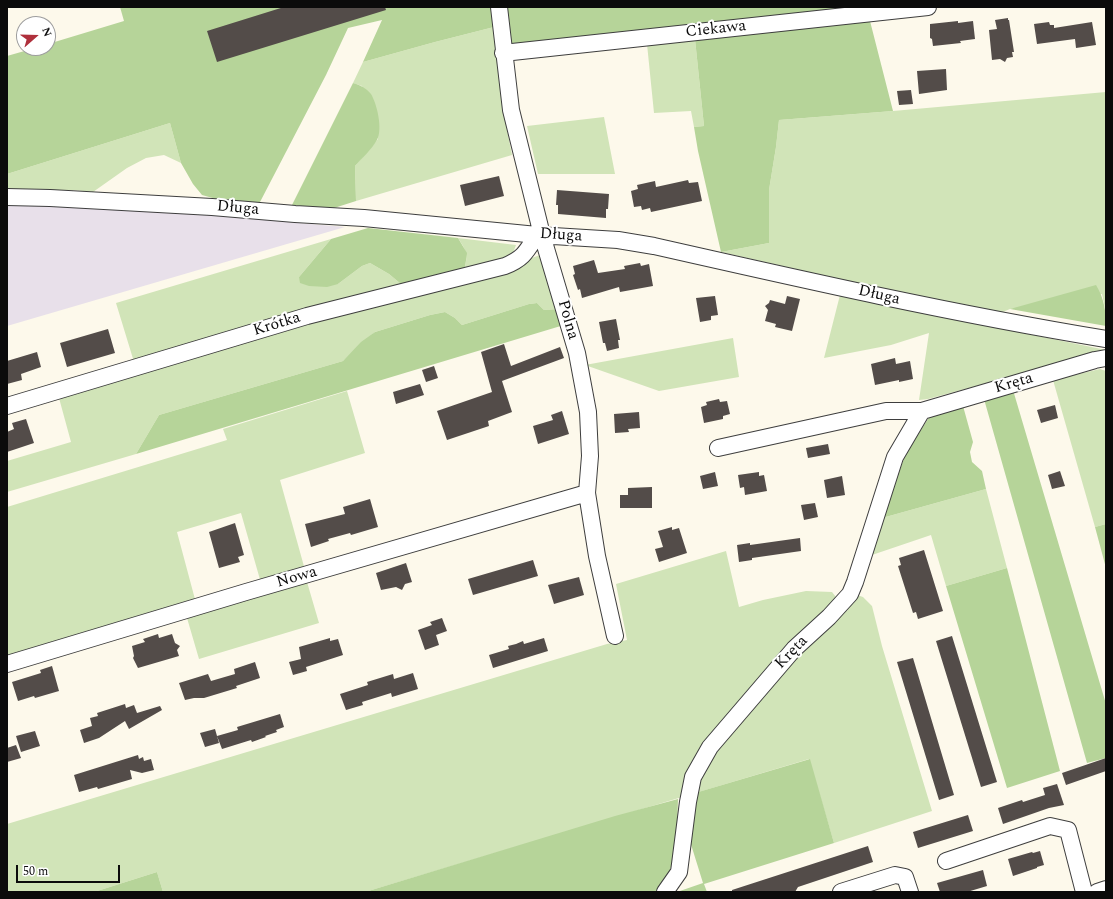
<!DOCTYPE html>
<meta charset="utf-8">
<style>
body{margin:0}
#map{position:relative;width:1113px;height:899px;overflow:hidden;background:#fdf9eb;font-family:Spectral,serif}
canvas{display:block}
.frame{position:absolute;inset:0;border:8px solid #0b0b0b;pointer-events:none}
.north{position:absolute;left:16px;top:16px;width:40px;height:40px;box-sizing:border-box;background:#fff;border:1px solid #9d9d9d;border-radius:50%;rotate:70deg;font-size:11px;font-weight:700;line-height:16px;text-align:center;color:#0b0b0b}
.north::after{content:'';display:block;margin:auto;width:14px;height:18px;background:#af303c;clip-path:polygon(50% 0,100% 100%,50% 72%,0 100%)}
.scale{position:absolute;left:16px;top:865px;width:104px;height:18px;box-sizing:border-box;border:2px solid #0b0b0b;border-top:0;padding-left:5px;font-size:12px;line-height:14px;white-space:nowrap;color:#0b0b0b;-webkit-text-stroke:3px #fff;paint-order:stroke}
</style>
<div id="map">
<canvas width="1113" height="899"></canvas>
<div class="frame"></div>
<div class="north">N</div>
<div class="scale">50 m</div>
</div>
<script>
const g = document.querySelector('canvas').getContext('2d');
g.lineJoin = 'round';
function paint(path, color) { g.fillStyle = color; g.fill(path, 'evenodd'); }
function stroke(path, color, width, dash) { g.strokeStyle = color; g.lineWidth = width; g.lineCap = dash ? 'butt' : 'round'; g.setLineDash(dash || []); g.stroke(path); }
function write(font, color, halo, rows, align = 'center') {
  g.font = font + ' Spectral,serif'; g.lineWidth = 4; g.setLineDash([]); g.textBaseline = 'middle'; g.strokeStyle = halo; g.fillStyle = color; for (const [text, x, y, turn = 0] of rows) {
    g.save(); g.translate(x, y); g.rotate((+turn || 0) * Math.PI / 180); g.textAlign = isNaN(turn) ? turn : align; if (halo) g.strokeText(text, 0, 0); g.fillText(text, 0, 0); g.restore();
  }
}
const industrial = new Path2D(`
 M7 204 140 209 345 227 7 326Z`);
const green = new Path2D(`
 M498 26 502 104 512 155 356 201 355 166 378 139 362 86 353 83 363 62 435 42Z
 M695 39 704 126 694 127 691 111 654 113 647 44Z
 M1106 92V313L1102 294 1010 309 998 314 908 295 721 252 769 243V190L776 147 779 120 893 111Z
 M604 117 615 174H538L527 126Z
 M170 123 181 163 164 155 146 158 127 168 93 192 74 190 7 191V174Z
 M458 238 516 245 513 253 506 258 465 268C468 254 466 250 458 238Z
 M331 239 299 277 338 284 362 266 370 263 389 274 401 284 134 362 116 303Z
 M543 254 559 309 544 310 537 303 529 304 462 325 455 318 445 312 430 315 375 332 343 361 159 415 136 454 7 492V461L71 442 59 398 523 261Z
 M840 295 1106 350V351L928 399 919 400 929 333 891 345 824 358Z
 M733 338 739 377 659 391 585 365Z
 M1100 369 1106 371V524L1095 527 1053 380Z
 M347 391 365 453 280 480 305 570 261 583 241 513 177 532 196 603 7 660V507L227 440 223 429Z
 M986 489 1007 568 946 586 931 535 869 556 882 518Z
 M726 551 739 607 763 600 806 591 832 592 847 611 857 595 863 597 872 606 882 646 932 811 834 843 809 759 365 892H163L157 872 94 892H7V824L607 644 627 640 616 584Z
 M307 582 319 623 199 659 187 618Z`);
const forest = new Path2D(`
 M120 7H496L498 26 435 42 363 62 382 20 348 28 326 75 260 202H227L202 195 193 184 181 163 170 123 7 174V56L35 48H48V44L124 21Z
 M504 7H850L507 45Z
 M870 21 893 111 779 120 776 147 769 190V243L721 252 698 151 694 127 704 126 695 39Z
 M353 83C360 85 366 88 371 94 377 104 383 129 377 140 372 149 362 158 355 166L356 201 331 209 292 205Z
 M368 228 458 238 467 253 465 268 401 284 389 274 370 263 362 266 338 284 327 287 309 286 300 283 299 277 331 239Z
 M1096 285C1104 298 1106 311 1106 326L1010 309Z
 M537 303 544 310 559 309 564 325 136 454 159 415 343 361 361 342 375 332 430 315 445 312 455 318 462 325 529 304Z
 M1013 390 1106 704V758L1087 763 984 399Z
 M963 406 973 442 970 452 972 462 982 471 986 489 882 518 906 453 930 416Z
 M1106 524V568L1095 527Z
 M1007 568 1060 771 1007 788 946 586Z
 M810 759 834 843 704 884 707 892H677L703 883 689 838 695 793Z
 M678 799C677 822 678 848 670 870 667 877 664 883 660 890L653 892H365L615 816Z
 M157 872 163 892H94Z`);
const building = new Path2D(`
 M284 7H385L386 10 217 62 207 31Z
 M1008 18V20H1009L1014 52H1012L1013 57 1007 58 1005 62 1000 59 992 60 989 30 997 29 995 20Z
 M958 21V23L973 21 975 39 960 41 961 43 933 46 932 39 930 38V24Z
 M1049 22 1050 25H1054V28L1092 22 1096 45 1076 48 1075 39 1037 44 1034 24Z
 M946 69 947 90 919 94 917 71Z
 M911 90 913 104 899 105 897 91Z
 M499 176 504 196 465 206 460 185Z
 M688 180 689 183 698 182 702 201 651 212 650 208 642 210 641 206 634 207 631 191 638 189 637 185 655 181 656 187Z
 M557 190 609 194 608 209H606V218L558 214V205H556Z
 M594 260 598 273 625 269 624 266 640 263 641 266 649 264 653 286 620 292 619 287 582 298 580 289 578 290 573 275 575 274 573 266Z
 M715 296 718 315 711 316V320L700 322 696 298Z
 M787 296 800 299 792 331 775 327 776 324 765 321 768 310 765 306 769 303 770 300 785 304Z
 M616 319 620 340H618L619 348 607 351 605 343H603L599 322Z
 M108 329 115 353 67 367 60 343Z
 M504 344 511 366 560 347 564 358 502 381 512 412 488 421 489 426 447 440 437 411 492 392 481 352Z
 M37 352 41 367 21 374 22 380 7 384V361Z
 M895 358 896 364 910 361 913 379 899 382V380L875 385 871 364Z
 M434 366 438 378 426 382 422 370Z
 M420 384 424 395 396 404 393 392Z
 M719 399 720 402 727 401 730 414 723 416V419L704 423 701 407 707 405 706 402Z
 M1055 405 1058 418 1041 423 1037 410Z
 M562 411 569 434 538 444 533 426 553 420 551 415Z
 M639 412 640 428 628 429 629 432 615 433 614 414Z
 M26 419 34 443 7 452V432L14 429 12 423Z
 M828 444 830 454 808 458 806 448Z
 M1060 471 1065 486 1052 489 1048 475Z
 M715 472 718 486 703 489 700 476Z
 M759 472V476L764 475 767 491 745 495 744 487 740 488 738 475Z
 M842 476 845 495 827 498 824 480Z
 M652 487V508H620V495H628V488Z
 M370 499 378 527 351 535 350 533 328 539 329 541 311 547 305 524 345 514 343 507Z
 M815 503 818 517 804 520 801 505Z
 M235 523 244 555 238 557 240 562 219 568 209 532Z
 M672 527V530L679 528 687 553 659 562 655 549 663 547 658 531Z
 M800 538 801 551 752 558V560L739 562 737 545 750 543V545Z
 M924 550 943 611 918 619 916 612 913 613 898 566 901 565 899 558Z
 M533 560 538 576 473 595 468 579Z
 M406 563 412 582 405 584 402 590 396 587 381 590 376 573Z
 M579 577 584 595 554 604 548 585Z
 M442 618 447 631 436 635 439 645 425 650 418 630 432 625 430 622Z
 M158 634 159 638 172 634 175 643 180 646 177 650 179 656 138 668 133 658 134 656 132 646 145 642 143 639Z
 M952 636 997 782 981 787 936 641Z
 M330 638V641L338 639 343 655 306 667 307 671 293 675 289 662 301 659 299 647Z
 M544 638 548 651 493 668 489 655 509 649 508 646 516 644 523 641 524 644Z
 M913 658 954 795 939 800 897 662Z
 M255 662 260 678 236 686 237 688 204 698H194L185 700 179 683 208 674 211 681 235 674 234 669Z
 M52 666 59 691 35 698 34 696 18 701 12 682 41 673 40 670Z
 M413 673 418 689 392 697 391 693 362 702 363 705 346 710 340 694 368 685 367 682 393 674 394 679Z
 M125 704 126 708 134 705 137 713 160 706 162 710 129 729 125 721 99 738 84 743 80 730 92 726 90 718 98 716 97 713Z
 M280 714 284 727 276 730 277 732 265 736 266 737 252 742 251 740 222 749 217 736 238 730 237 727Z
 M215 729 219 743 205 747 200 733Z
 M35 731 40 746 21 752 16 736Z
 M16 745 21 758 7 762V748Z
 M138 755 139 759 143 757 144 761 151 759 154 770 142 773 130 770 132 779 98 789 97 787 79 792 74 775Z
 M1106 758V771L1066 785 1062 773Z
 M1057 784 1064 805 1049 808 1003 824 998 808 1022 800 1023 802 1045 795 1043 788Z
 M968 815 973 831 918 848 913 832Z
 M868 846 873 862 798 887 795 892H732V890Z
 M1040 851 1044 865 1037 867V868L1013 876 1008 859 1032 852 1033 853Z
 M983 870 987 886 967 892H940L937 883Z`);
const minor = new Path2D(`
 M499 7 511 110 542 235 577 353 588 412 590 456 587 493 597 556 615 636
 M503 53 928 7
 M7 197 50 198 212 207 295 214 364 218 537 235 618 240 654 246C804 280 954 314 1106 339
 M7 406 307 316 505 266C524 258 526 252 537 235
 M718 448 886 411H922
 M7 664 246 592 587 493
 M946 861 1050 826 1068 830 1084 892
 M665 892 679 872 688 802 693 777 710 747 794 649 829 617 850 594 855 582 895 457 922 411 1095 360 1106 358
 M841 892 895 875 905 877 910 892
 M1097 892 1106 889`);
const streetNames = [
 ["Ciekawa",716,30,-6],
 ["Długa",238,209,5],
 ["Długa",561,236,4],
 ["Długa",879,296,13],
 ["Polna",567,320,74],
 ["Krótka",277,325,-17],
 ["Kręta",1014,384,-16],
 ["Nowa",297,578,-16],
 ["Kręta",792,653,-46]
];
paint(industrial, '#e8e0ea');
paint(green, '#d1e4b8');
paint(forest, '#b6d499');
paint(building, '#534c49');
stroke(minor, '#3e3e3e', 18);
stroke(minor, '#fff', 16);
write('16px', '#0b0b0b', '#fff', streetNames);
</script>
